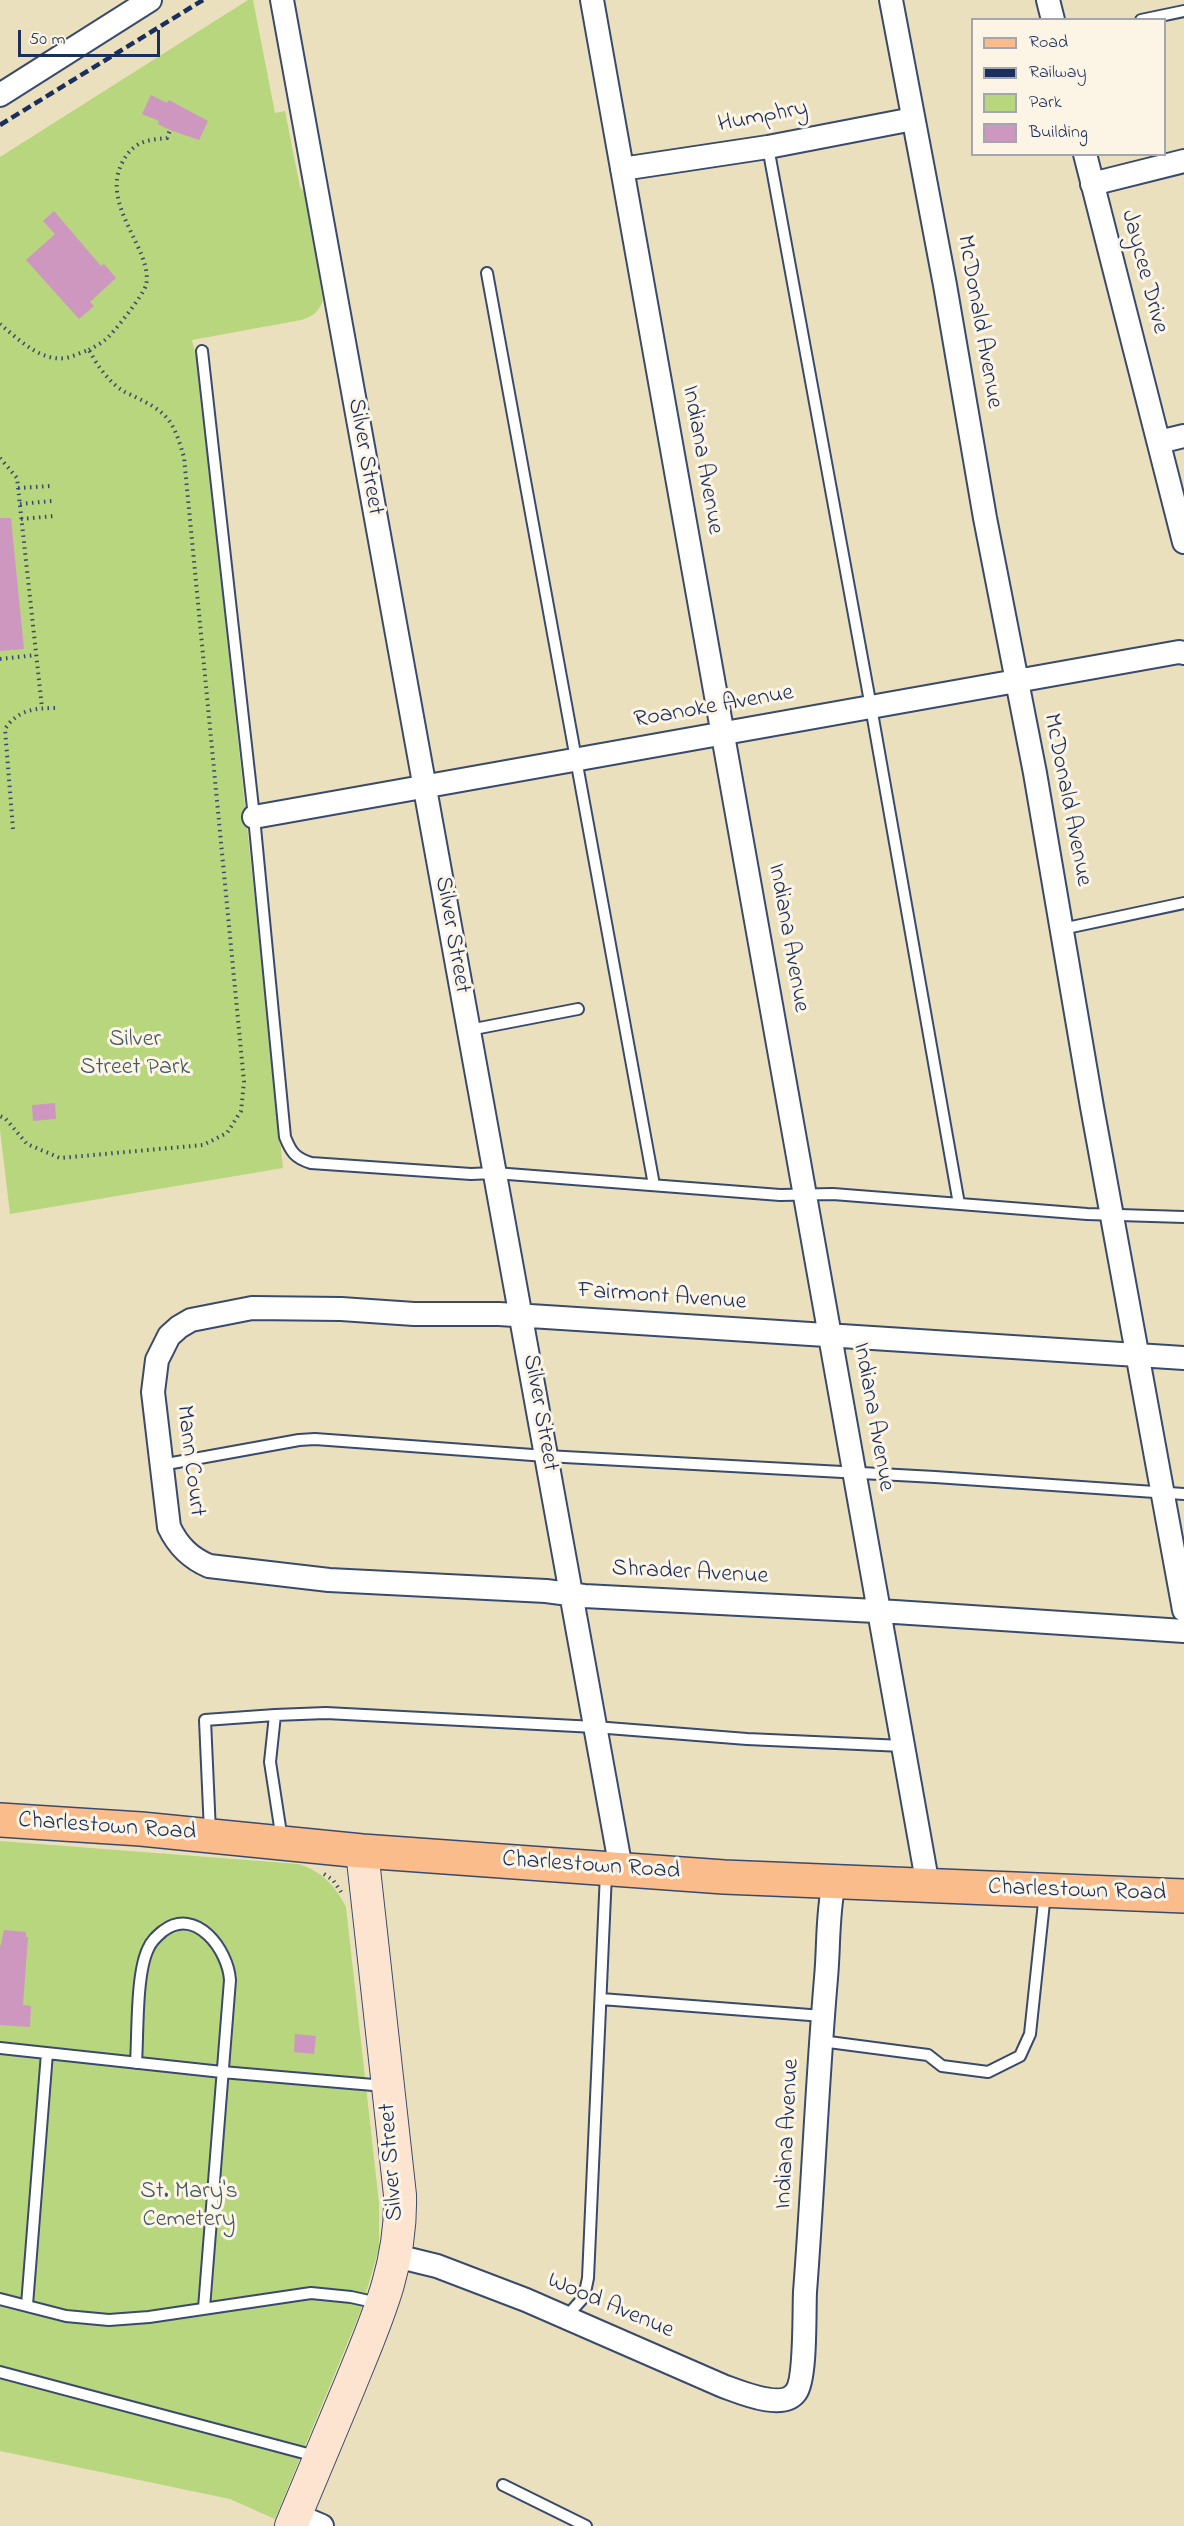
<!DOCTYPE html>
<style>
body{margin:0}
#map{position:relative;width:1184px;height:2526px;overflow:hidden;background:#ebe0bd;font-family:"Indie Flower",sans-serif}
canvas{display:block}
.legend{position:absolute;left:971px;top:18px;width:195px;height:138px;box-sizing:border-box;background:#fcf5e5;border:2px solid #a2a6af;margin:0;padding:8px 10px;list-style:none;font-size:18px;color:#1b2f5e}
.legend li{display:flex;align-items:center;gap:12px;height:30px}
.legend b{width:30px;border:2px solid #a2a6af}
.scale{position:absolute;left:18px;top:30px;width:142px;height:27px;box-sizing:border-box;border:3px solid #1b2f5e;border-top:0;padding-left:8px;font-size:18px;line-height:21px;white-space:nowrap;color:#1b2f5e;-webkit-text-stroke:4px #fcf5e5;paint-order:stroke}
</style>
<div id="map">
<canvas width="1184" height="2526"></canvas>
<ul class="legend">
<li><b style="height:8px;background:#f9bc8a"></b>Road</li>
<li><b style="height:8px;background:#1b2f5e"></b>Railway</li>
<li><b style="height:16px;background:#b7d67d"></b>Park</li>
<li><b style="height:16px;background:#ce97c0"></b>Building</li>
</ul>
<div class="scale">50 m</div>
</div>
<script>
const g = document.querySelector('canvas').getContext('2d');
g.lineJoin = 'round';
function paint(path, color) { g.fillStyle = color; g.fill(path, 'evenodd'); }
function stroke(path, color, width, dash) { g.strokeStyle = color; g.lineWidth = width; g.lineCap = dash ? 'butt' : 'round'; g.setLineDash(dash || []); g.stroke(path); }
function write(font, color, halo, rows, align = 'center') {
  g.font = font + ' "Indie Flower",sans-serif'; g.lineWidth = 6; g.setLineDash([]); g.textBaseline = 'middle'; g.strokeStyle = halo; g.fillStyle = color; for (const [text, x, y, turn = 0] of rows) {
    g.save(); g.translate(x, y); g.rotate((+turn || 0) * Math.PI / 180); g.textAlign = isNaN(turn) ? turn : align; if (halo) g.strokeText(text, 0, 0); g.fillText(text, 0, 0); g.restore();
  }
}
const green = new Path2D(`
 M248 0H253L275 113 285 111 300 187 306 194 323 301C318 312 313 317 301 320L192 340 199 369 283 1168 10 1214 0 1130V157Z
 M0 1841 299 1864C322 1872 335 1885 346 1907L379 2203V2248L361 2310 275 2519 230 2499 0 2451Z`);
const building = new Path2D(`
 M151 95 167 103 169 100 208 121 199 140 170 130 158 124 159 121 142 114Z
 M54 211 101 266 104 264 116 278 90 302 94 306 79 319 26 260 55 234 43 221Z
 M0 518H11L24 649 0 651Z
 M55 1103 56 1119 33 1121 32 1105Z
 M4 1930 26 1932V1937H28L23 2005 31 2006 30 2027 0 2025V1948Z
 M295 2034 316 2036 314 2054 294 2052Z`);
const path = new Path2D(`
 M0 324C18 339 41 362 66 358 74 356 82 352 89 350 97 365 109 383 125 392 143 401 163 408 173 427 178 436 181 448 184 457L244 1082 241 1111 227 1133 203 1145 60 1158 27 1144 5 1118 0 1116
 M89 350C94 347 100 344 105 340 113 334 144 294 146 285 154 251 100 206 122 163 133 142 145 140 167 138L170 130
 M0 458 17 478 42 708
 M18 488 51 486
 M20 504 52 501
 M21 519 54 516
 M0 659 36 655
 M13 829 5 729C18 709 36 708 58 708
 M324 1874 333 1880 341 1892`);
const lane = new Path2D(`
 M1141 20 1184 11
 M768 147 871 707 959 1204
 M487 273 654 1185
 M202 351 254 817 285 1137C291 1152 295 1158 311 1163L471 1174 495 1173 780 1195 833 1194 1087 1214 1184 1217
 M1062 929 1184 903
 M469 1030 578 1009
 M161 1465 299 1440 315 1439 546 1456 935 1477 1184 1494
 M210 1832 205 1720 275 1715
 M282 1840 270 1762 275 1715 326 1713 595 1727 747 1739 903 1746
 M601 1999 823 2016
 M821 2041 928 2055 942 2066 988 2072 1020 2056 1030 2034 1045 1893
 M0 2048 222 2072 385 2086
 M136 2063C138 2033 136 1974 148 1949 151 1941 157 1936 163 1931 196 1906 228 1950 230 1980L204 2308
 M0 2299 66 2316 109 2320 149 2317 311 2293 351 2297 378 2303
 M27 2305 47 2053
 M566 2317 584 2297 588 2278 606 1873
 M0 2372 319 2457
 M503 2485 586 2526`);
const street = new Path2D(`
 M282 0 621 1869
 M592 0 928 1886
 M891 0 945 285 985 518 1035 773 1092 1107 1184 1610
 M1048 0 1053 20
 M0 95 150 0
 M1085 154 1184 542
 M622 169 768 147 913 119
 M1092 184 1184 161
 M1159 442 1184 436
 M254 817 1179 652 1184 653
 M1184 1358 499 1314H414L341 1309 252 1308 191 1320 179 1327 169 1336 157 1360 153 1392 169 1527C178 1546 190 1558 209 1566L329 1580 546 1591 584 1596 895 1612 1184 1631
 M396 2256 437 2266 526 2300 723 2386C740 2392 783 2411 796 2392 806 2379 804 2312 805 2292 813 2188 817 2083 826 1978 829 1946 827 1914 834 1883
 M296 2515 322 2526`);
const secondary = new Path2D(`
 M291 2526C311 2479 330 2432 350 2385 376 2321 402 2266 400 2195L362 1851`);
const primary = new Path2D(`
 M0 1820 141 1829 362 1851 724 1877 1184 1896`);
const rail = new Path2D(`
 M0 125 203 0`);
const streetNames = [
 ["Humphry",763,118,-11],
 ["Jaycee Drive",1143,272,75],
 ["McDonald Avenue",978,322,80],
 ["Silver Street",364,457,80],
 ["Indiana Avenue",701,460,80],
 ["Roanoke Avenue",714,708,-10],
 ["McDonald Avenue",1066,800,79],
 ["Silver Street",451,935,80],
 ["Indiana Avenue",787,938,80],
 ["Fairmont Avenue",662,1298,4],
 ["Silver Street",539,1413,80],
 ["Indiana Avenue",872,1417,80],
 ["Mann Court",189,1461,83],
 ["Shrader Avenue",690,1574,3],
 ["Charlestown Road",107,1828,4],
 ["Charlestown Road",591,1867,4],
 ["Charlestown Road",1077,1892,2],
 ["Indiana Avenue",789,2134,-87],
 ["Silver Street",393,2162,-94],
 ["Wood Avenue",610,2307,23]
];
const parkNames = [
 ["Silver",135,1041],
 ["Street Park",135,1069],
 ["St. Mary's",189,2193],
 ["Cemetery",189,2221]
];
paint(green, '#b7d67d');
paint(building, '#ce97c0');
stroke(lane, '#3a4a6c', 14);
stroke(street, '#3a4a6c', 26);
stroke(secondary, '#3a4a6c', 34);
stroke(primary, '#3a4a6c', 36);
stroke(path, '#3a4a6c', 4, [1.5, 4.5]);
stroke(lane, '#fff', 10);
stroke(street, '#fff', 22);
stroke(secondary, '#fde4d0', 32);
stroke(primary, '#f9bc8a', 33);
stroke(rail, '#1b2f5e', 4.5, [9, 4.5]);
write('24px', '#1b2f5e', '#fcf5e5', streetNames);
write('24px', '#425966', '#fcf5e5', parkNames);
</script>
